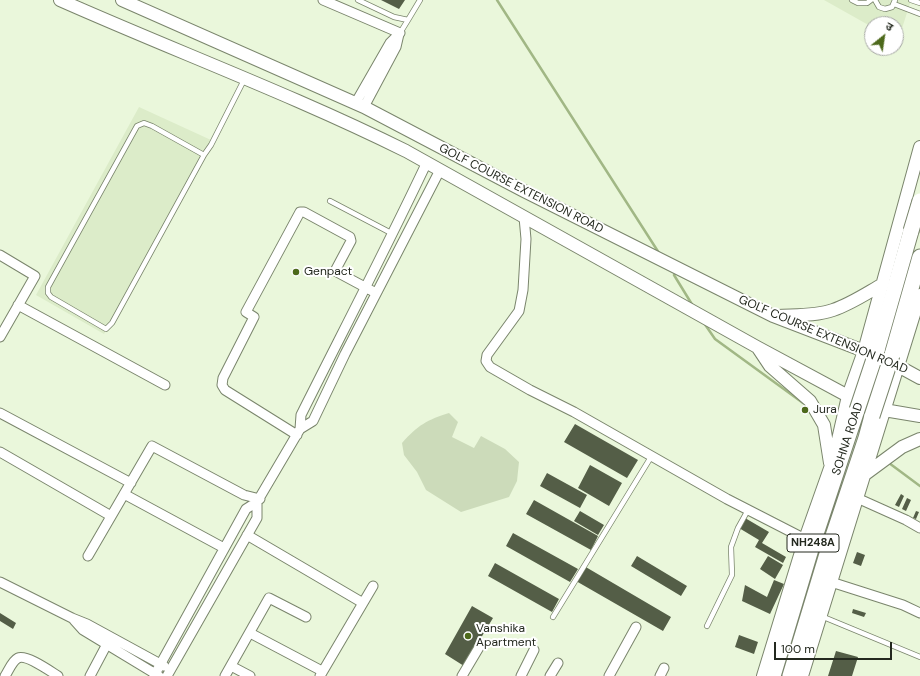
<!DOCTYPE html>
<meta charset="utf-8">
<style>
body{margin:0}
#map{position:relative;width:920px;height:676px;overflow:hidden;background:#eaf7db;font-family:"DM Sans","Noto Sans Devanagari",sans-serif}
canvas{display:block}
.north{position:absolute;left:864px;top:16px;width:40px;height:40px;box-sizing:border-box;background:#fff;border:1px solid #a7a9a5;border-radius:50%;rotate:30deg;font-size:11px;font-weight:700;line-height:16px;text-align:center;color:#24291f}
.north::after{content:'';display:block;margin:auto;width:14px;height:18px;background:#4d691b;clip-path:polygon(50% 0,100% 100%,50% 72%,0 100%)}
.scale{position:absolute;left:774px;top:642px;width:118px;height:18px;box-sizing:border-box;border:2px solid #24291f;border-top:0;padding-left:5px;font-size:12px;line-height:14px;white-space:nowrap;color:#24291f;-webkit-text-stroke:3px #fff;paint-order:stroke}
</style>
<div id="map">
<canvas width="920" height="676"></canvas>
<div class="north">उ</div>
<div class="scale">100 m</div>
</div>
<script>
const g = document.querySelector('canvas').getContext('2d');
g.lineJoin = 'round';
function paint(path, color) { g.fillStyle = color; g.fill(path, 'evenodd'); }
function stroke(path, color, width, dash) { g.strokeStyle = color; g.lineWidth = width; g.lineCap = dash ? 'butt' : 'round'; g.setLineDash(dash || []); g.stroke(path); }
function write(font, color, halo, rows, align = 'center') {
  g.font = font + ' "DM Sans",sans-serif'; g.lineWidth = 4; g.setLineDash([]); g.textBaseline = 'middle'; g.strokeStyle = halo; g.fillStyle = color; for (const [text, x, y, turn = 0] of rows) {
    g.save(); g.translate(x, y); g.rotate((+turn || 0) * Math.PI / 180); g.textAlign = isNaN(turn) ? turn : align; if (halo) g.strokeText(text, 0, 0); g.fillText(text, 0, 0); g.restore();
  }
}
const built = new Path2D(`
 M824 0H911L898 41 896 40V24H872V27Z
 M139 107 211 140 104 334 36 295Z`);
const green = new Path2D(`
 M449 413 458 422 452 437 474 448 481 436 505 449 519 462 517 481 509 497 461 512 426 490 417 472 404 455 402 443C418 425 427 420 449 413Z`);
const stream = new Path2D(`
 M497 0 659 253
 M674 275 693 306
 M704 323 715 339 803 403
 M889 463 920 486`);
const building = new Path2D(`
 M381 0H405L399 9Z
 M575 424 638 460 627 478 564 442Z
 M590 465 622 483 609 506 578 488Z
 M547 473 587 495 580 508 540 486Z
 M901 494 904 496 899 507 895 505Z
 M907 498 911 500 906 511 902 509Z
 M534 500 598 536 591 550 526 514Z
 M580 511 604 525 598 535 574 521Z
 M916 511 919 512 916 519 913 518Z
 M745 518 769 532 762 543 786 557 783 563 755 547 759 540 739 528Z
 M513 533 578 569 570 582 506 546Z
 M857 552 865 555 861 566 853 563Z
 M637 556 687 586 681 596 631 566Z
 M768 556 783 565 775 579 760 569Z
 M495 563 559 599 552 612 488 576Z
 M584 566 671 617 663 631 576 581Z
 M774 580 784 584 770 614 742 601 745 585 767 597Z
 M472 606 493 618 464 666 445 654Z
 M853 609 866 613 864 617 852 613Z
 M0 613 16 623 13 629 0 621Z
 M739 635 758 642 754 654 735 647Z
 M836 651 858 657 852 676H828Z`);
const service = new Path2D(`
 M358 0 394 17 408 20 420 0
 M852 0 858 3H867L871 0
 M875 0 879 7 885 9 892 7 895 0
 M911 0 920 3
 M894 4 920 14
 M400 33 408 20
 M204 155 152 126 144 123 137 126 48 287V293L51 297 106 329 112 323 204 155 211 145 245 78
 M330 201 393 234
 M821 616 920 657
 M553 617 651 457
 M707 626 732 575 731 547 738 528 748 510`);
const minor = new Path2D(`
 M323 0 400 33
 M355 104 390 43 400 33
 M364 107 396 47 399 34
 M524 217 526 239 523 290 519 311 487 355 486 361 490 367 530 390 574 412 727 499 805 539
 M0 255 35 276 0 337
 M18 305 165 385
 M0 413 131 483
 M300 429 313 421 345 354 440 170
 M297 435 225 390 222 385 223 378 254 317 246 312 300 212H304L350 237 351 241 335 271 376 293
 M0 452 111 516
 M124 494 224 548
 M857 498 906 520 920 528
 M247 535 363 603
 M88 556 152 446 244 495 260 499
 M0 582 72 618 87 624 164 666
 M831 582 903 605 920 613
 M74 620 83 630 159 676
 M250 633 322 671
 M231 666 250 676
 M5 676C9 670 12 661 18 658 26 654 50 671 58 676
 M90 676 107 644
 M154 676 246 509 257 502
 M167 676 257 518V502L300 429 301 415C343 331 387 247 427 162
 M225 676 269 598 306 617
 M320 676 373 586
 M462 676 481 644
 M521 676 534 650
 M550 676 558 663
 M609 676 636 627
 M660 676 664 668`);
const secondary = new Path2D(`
 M60 0C175 51 293 95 406 151L757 347 848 396 884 410 920 416
 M122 0 364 107 524 191 773 316 864 351 898 366 920 378
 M778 316C796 315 816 316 833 310 851 304 867 293 883 284
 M758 348 770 366 810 401 824 425 830 463
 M864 475 902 447 920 439
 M763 676 805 539 834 457 848 396 864 351 920 147
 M802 676 920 295`);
const trunk = new Path2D(`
 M877 350 911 231
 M892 355 920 257
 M773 676 811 549 857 410
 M790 676 827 554 866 438 872 416`);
const trunkBridge = new Path2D(`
 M911 231 920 201
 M857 410 877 350
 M872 416 892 355`);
const markers = [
 [296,272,4,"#4d691b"],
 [805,410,4,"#4d691b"],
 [468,636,4,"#4d691b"]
];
const shields = [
 [813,543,52]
];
const shieldNames = [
 ["NH248A",813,543]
];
const streetNames = [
 ["GOLF COURSE EXTENSION ROAD",521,189,27],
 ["GOLF COURSE EXTENSION ROAD",823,335,23],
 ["SOHNA ROAD",848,439,-72]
];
const poiNames = [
 ["Genpact",304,272],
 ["Jura",813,410],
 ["Vanshika",476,629],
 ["Apartment",476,643]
];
paint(built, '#dcecc9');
paint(green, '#ccdbba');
stroke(stream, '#a1b785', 2.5);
paint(building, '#545e47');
stroke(service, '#7a856c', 6);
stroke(minor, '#7a856c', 11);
stroke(secondary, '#7a856c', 14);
stroke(trunk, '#7a856c', 17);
stroke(service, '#fff', 4.5);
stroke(minor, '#fff', 9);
stroke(secondary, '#fff', 12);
stroke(trunk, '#fff', 15);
stroke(trunkBridge, '#7a856c', 17, []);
stroke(trunkBridge, '#fff', 15);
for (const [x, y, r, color] of markers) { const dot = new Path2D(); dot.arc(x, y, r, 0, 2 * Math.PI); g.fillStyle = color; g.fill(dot); stroke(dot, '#fff', 1.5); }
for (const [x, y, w] of shields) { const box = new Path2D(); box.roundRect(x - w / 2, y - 9, w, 18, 3); g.fillStyle = '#fff'; g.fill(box); stroke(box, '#24291f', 1); }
write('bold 11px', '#24291f', null, shieldNames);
write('12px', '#24291f', '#fff', streetNames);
write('12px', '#24291f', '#fff', poiNames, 'left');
</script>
